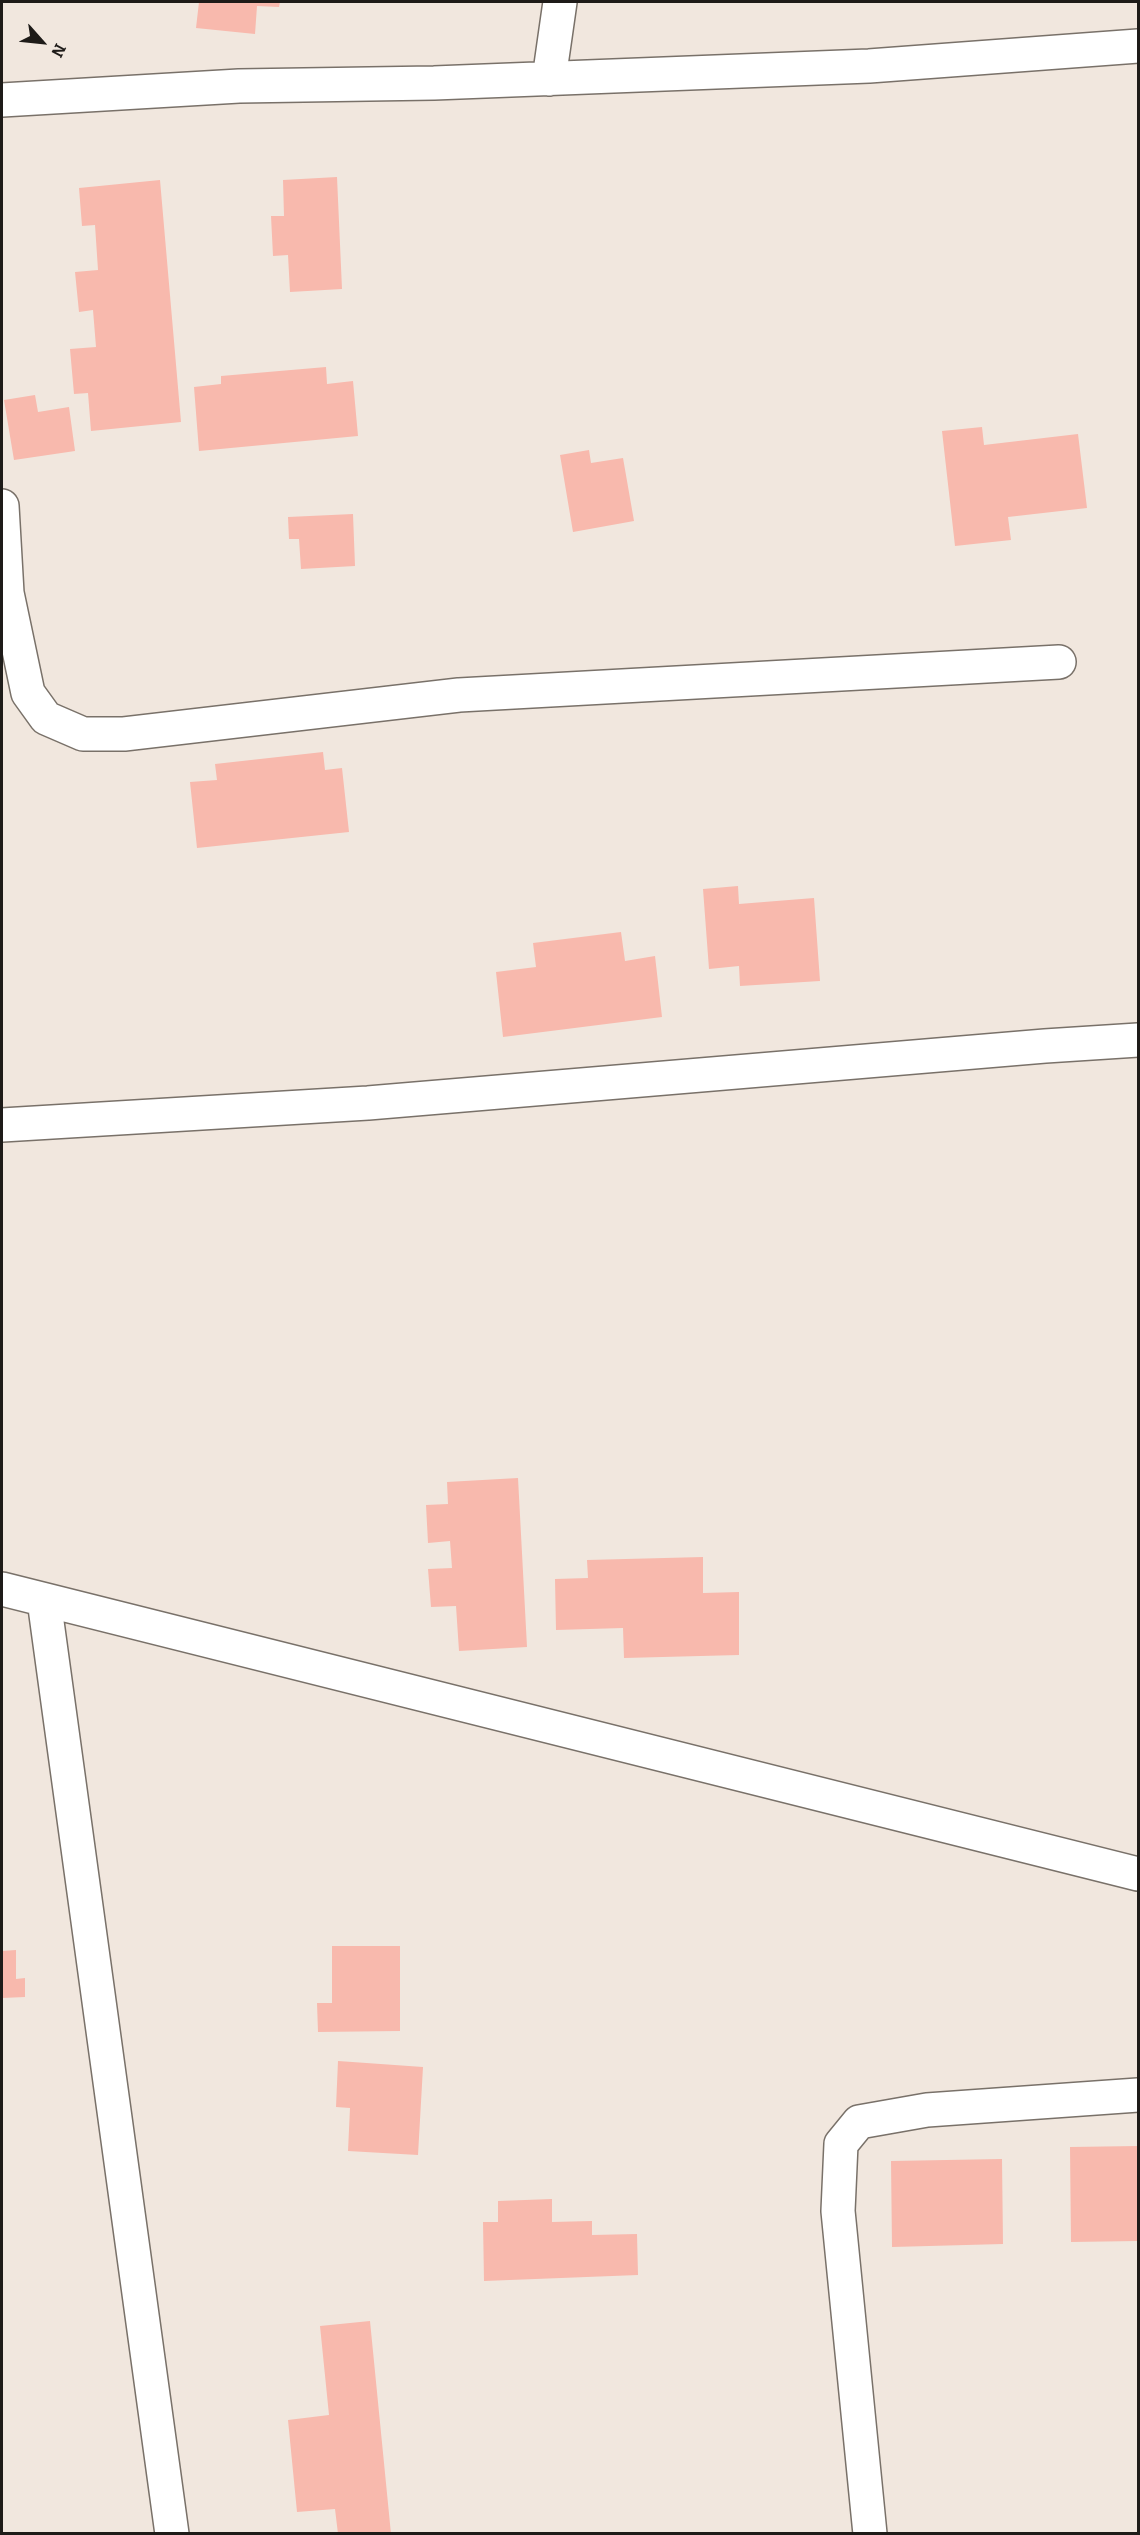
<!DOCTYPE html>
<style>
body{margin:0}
#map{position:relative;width:1140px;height:2535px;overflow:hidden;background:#f1e7de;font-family:Bitter,serif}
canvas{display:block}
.frame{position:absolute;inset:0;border:3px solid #1e1b18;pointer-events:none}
.north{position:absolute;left:12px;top:12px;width:60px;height:60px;-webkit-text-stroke:4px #f1e7de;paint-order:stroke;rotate:117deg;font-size:16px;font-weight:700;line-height:24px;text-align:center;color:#1e1b18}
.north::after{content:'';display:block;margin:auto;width:21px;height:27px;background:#1e1b18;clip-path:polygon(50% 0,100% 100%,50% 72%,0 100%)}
</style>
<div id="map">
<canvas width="1140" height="2535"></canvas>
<div class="frame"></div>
<div class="north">N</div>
</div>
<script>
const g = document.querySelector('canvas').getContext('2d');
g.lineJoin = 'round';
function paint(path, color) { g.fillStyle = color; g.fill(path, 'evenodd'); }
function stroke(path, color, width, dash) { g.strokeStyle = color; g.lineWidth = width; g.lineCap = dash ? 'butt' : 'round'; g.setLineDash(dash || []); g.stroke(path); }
const building = new Path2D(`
 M199 2H280L279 7 257 6 255 34 196 28Z
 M337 177 342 289 290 292 288 255 273 256 271 216H284L283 180Z
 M160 180 181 422 91 431 88 393 74 394 70 349 96 347 93 310 79 312 75 272 98 270 95 225 82 226 79 188Z
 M326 367 327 384 353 381 358 436 199 451 194 387 221 384V376Z
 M35 395 38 412 69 407 75 451 14 460 4 400Z
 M982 427 984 445 1078 434 1087 508 1008 517 1011 540 955 546 942 431Z
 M589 450 591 463 623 458 634 521 573 532 560 455Z
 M353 514 355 566 301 569 299 539H289L288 517Z
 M323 752 325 770 342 768 349 832 197 848 190 782 217 780 215 764Z
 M738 886 739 904 814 898 820 981 740 986 739 966 709 969 703 889Z
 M621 932 625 961 655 956 662 1017 503 1037 496 972 536 967 533 943Z
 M518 1478 527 1647 459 1651 456 1606 431 1607 428 1569 452 1568 450 1541 428 1543 426 1505 448 1504 447 1482Z
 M703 1557V1593L739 1592V1655L624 1658 623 1628 556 1630 555 1579 588 1578 587 1560Z
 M332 1946H400V2031L318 2032 317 2003H332Z
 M16 1950V1979L25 1978V1997L2 1998V1951Z
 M338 2061 423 2067 418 2155 348 2151 350 2108 336 2107Z
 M1138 2146V2241L1071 2242 1070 2147Z
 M1002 2159 1003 2244 892 2247 891 2161Z
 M552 2199V2222L592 2221V2235L637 2234 638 2275 484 2281 483 2222H498V2201Z
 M370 2321 391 2534H338L335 2509 297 2512 288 2420 329 2415 320 2326Z`);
const minor = new Path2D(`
 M549 79 560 2
 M2 100 239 86 434 83 869 66 1138 46
 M2 506 7 593 28 693 46 718 83 734H124L459 695 1059 662
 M2 1125 368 1103 1045 1046 1138 1040
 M2 1589 1138 1874
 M44 1600 172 2534
 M870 2534 838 2211 841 2144 859 2122 927 2110 1138 2095`);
paint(building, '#f8b9ad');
stroke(minor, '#797169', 36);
stroke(minor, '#fff', 33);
</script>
